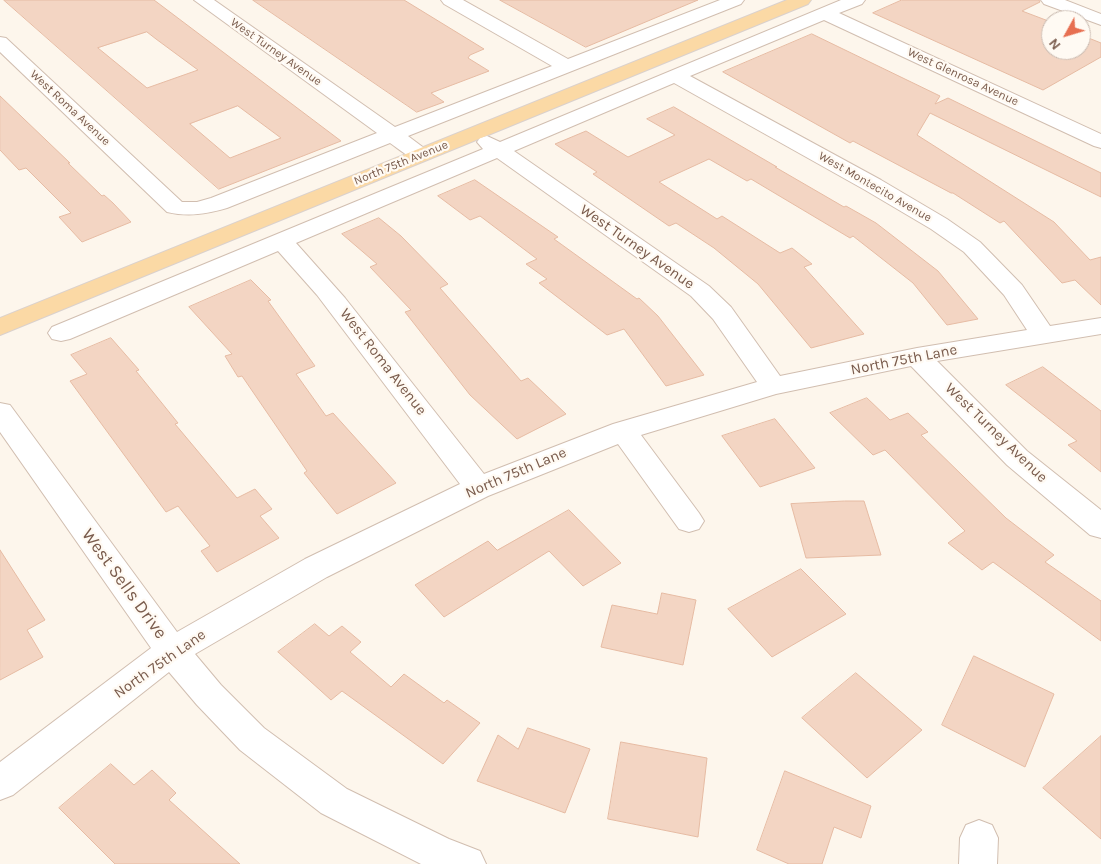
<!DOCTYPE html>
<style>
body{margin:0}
#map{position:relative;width:1101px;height:864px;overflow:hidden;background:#fdf6ec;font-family:Karla,sans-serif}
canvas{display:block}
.north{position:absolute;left:1041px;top:10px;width:50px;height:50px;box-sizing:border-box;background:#fffaf3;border:1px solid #cabbb1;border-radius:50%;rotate:231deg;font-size:14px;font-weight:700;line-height:20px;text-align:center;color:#7a5c4d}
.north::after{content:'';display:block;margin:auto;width:18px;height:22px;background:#e76f51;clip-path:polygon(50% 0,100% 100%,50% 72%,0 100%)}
</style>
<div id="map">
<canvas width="1101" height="864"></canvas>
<div class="north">N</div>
</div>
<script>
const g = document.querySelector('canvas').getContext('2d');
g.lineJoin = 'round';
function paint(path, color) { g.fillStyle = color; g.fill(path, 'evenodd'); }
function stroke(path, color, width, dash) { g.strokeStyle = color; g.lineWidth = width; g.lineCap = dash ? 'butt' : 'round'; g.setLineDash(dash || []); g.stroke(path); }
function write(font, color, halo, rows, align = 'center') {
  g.font = font + ' Karla,sans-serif'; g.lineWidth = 4.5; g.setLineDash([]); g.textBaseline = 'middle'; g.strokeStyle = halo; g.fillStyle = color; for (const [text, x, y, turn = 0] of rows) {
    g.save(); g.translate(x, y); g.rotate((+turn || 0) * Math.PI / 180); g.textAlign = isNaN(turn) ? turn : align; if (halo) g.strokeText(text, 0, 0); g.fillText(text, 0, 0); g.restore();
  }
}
const building = new Path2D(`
 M4 0H154L341 141 219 189ZM147 32 156 39 198 70 147 88 98 48ZM238 106 281 138 230 158 190 124Z
 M253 0H404L484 49 470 55 468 58 489 71 431 93 444 102 417 112Z
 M500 0H698L586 47Z
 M902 0H1039L1040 2 1022 11 1051 22V50H1081V35L1101 43V57L1043 90 873 13Z
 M812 34 940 96 935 104 948 98 1101 173V197L930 113 917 135 1054 222 1090 260 1101 257V305L1075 280 1062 283 1004 221 1000 223 953 193H951L853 141 850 143 723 72Z
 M0 96 70 163H68L102 196 104 195 113 203 131 222 82 242 59 217 71 213 26 168 19 170 0 150Z
 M674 107 777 167H775L844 207 846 206 876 223 938 271 978 319 947 325 913 283 853 236 850 238 751 179 747 181 709 159 659 182 717 219 722 216 780 253 792 248 812 264 804 267 864 334 811 348 758 284 714 248 676 223 669 226 593 174 597 172 555 144 586 131 628 157 675 135 647 119Z
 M475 180 558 237 554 239 637 299 639 298 658 316 704 375 666 386 624 329 607 335 539 283 547 279 526 264 537 259 480 216 470 220 438 196Z
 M379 218 401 236 448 284 440 288 521 381 528 378 566 414 517 439 470 395 405 312 411 310 370 267 377 264 342 234Z
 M251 280 271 300 268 301 315 366 296 374 326 416 333 413 396 483 337 514 304 473 307 471 242 376 238 377 225 356 232 354 189 307Z
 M111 338 139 370 136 371 178 423 175 424 237 498 255 489 272 509 260 516 279 538 217 572 201 551 210 546 178 506 166 512 70 381 87 374 71 355Z
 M1043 367 1101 411V472L1068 445 1077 441 1006 385Z
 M867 398 890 420 908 413 928 432 921 435 1006 518 1054 555 1045 562 1101 601V641L993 562 982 570 948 543 965 531 885 450 873 455 830 413Z
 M775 419 815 468 760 487 722 436Z
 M845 501H864L881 555 806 558 791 504Z
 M569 510 621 563 583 586 549 551 444 617 415 585 488 541 497 550Z
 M0 550 45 620 27 630 43 657 0 680Z
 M801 569 846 614 772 657 728 609Z
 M662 593 696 600 683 665 601 647 612 605 657 614Z
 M315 624 329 636 342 626 361 642 350 652 391 687 404 674 444 703 447 700 480 723 443 764 342 691 331 700 278 652Z
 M974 656 1054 694 1025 767 942 725Z
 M856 673 922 730 867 778 802 718Z
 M528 728 590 749 565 813 477 781 498 735 518 749Z
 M1101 736V839L1043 788Z
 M621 742 707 758 698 837 608 819Z
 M111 764 134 785 152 770 176 793 169 800 240 864H115L59 808Z
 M785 771 871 806 861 838 834 827 822 864H789L757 850Z`);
const minor = new Path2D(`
 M194 0H214L395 127 552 66 444 4 441 0H463L568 59 720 0H744L741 4 408 136 428 151 431 155 428 159C413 163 402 151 390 143L227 208C206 214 189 217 167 212L0 52V37L6 38 182 202H197L211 198 377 133Z
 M841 0H865L862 4 839 13 1101 134V148L1094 146 824 20 690 76 881 180 947 219 980 242 1022 285 1050 326 1101 318V334L937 361 1027 451 1101 510V538L1090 535 1007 465 911 366 776 394 641 435 699 513 704 521 699 529 689 532 679 529 618 444 488 496 327 577 195 654 221 685 264 728 347 789 449 839 480 851 486 864H421L321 813 240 750 197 705 169 672 13 795 0 800V762L151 648 0 432V403L10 405 177 632 305 559 460 484 317 295 278 251 70 339 61 341 52 339 48 333 52 327 483 149 477 142 480 138 487 136 500 142ZM674 83 865 190 931 229 964 252 1004 295 1027 330 917 348 780 376 731 307 709 286 514 151ZM497 158 691 296 713 319 757 382 613 424 484 474 345 298 296 243Z
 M1041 0H1065L1101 14V25L1044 4Z
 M979 820 992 825 998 838 997 864H959L960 838 966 825Z`);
const major = new Path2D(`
 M787 0H811L808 4 0 335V318Z`);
const farStreetnames = [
 ["West Turney Avenue",276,52,35],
 ["West Glenrosa Avenue",963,77,25],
 ["West Roma Avenue",70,108,43],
 ["North 75th Avenue",401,163,-22],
 ["West Montecito Avenue",875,187,30]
];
const streetNames = [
 ["West Turney Avenue",637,247,35],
 ["North 75th Lane",904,360,-11],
 ["West Roma Avenue",383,362,52],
 ["West Turney Avenue",996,433,44],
 ["North 75th Lane",516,473,-23],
 ["North 75th Lane",160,664,-35]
];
const nearStreetnames = [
 ["West Sells Drive",124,584,54]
];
paint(building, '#f3d5c3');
stroke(building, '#e6bba3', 1);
stroke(minor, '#d1beb0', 2);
stroke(major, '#dad1cd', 2);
paint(minor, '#fff');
paint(major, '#fbd9a5');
write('12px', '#7a5c4d', '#fffaf3', farStreetnames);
write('15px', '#7a5c4d', '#fffaf3', streetNames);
write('18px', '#7a5c4d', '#fffaf3', nearStreetnames);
</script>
